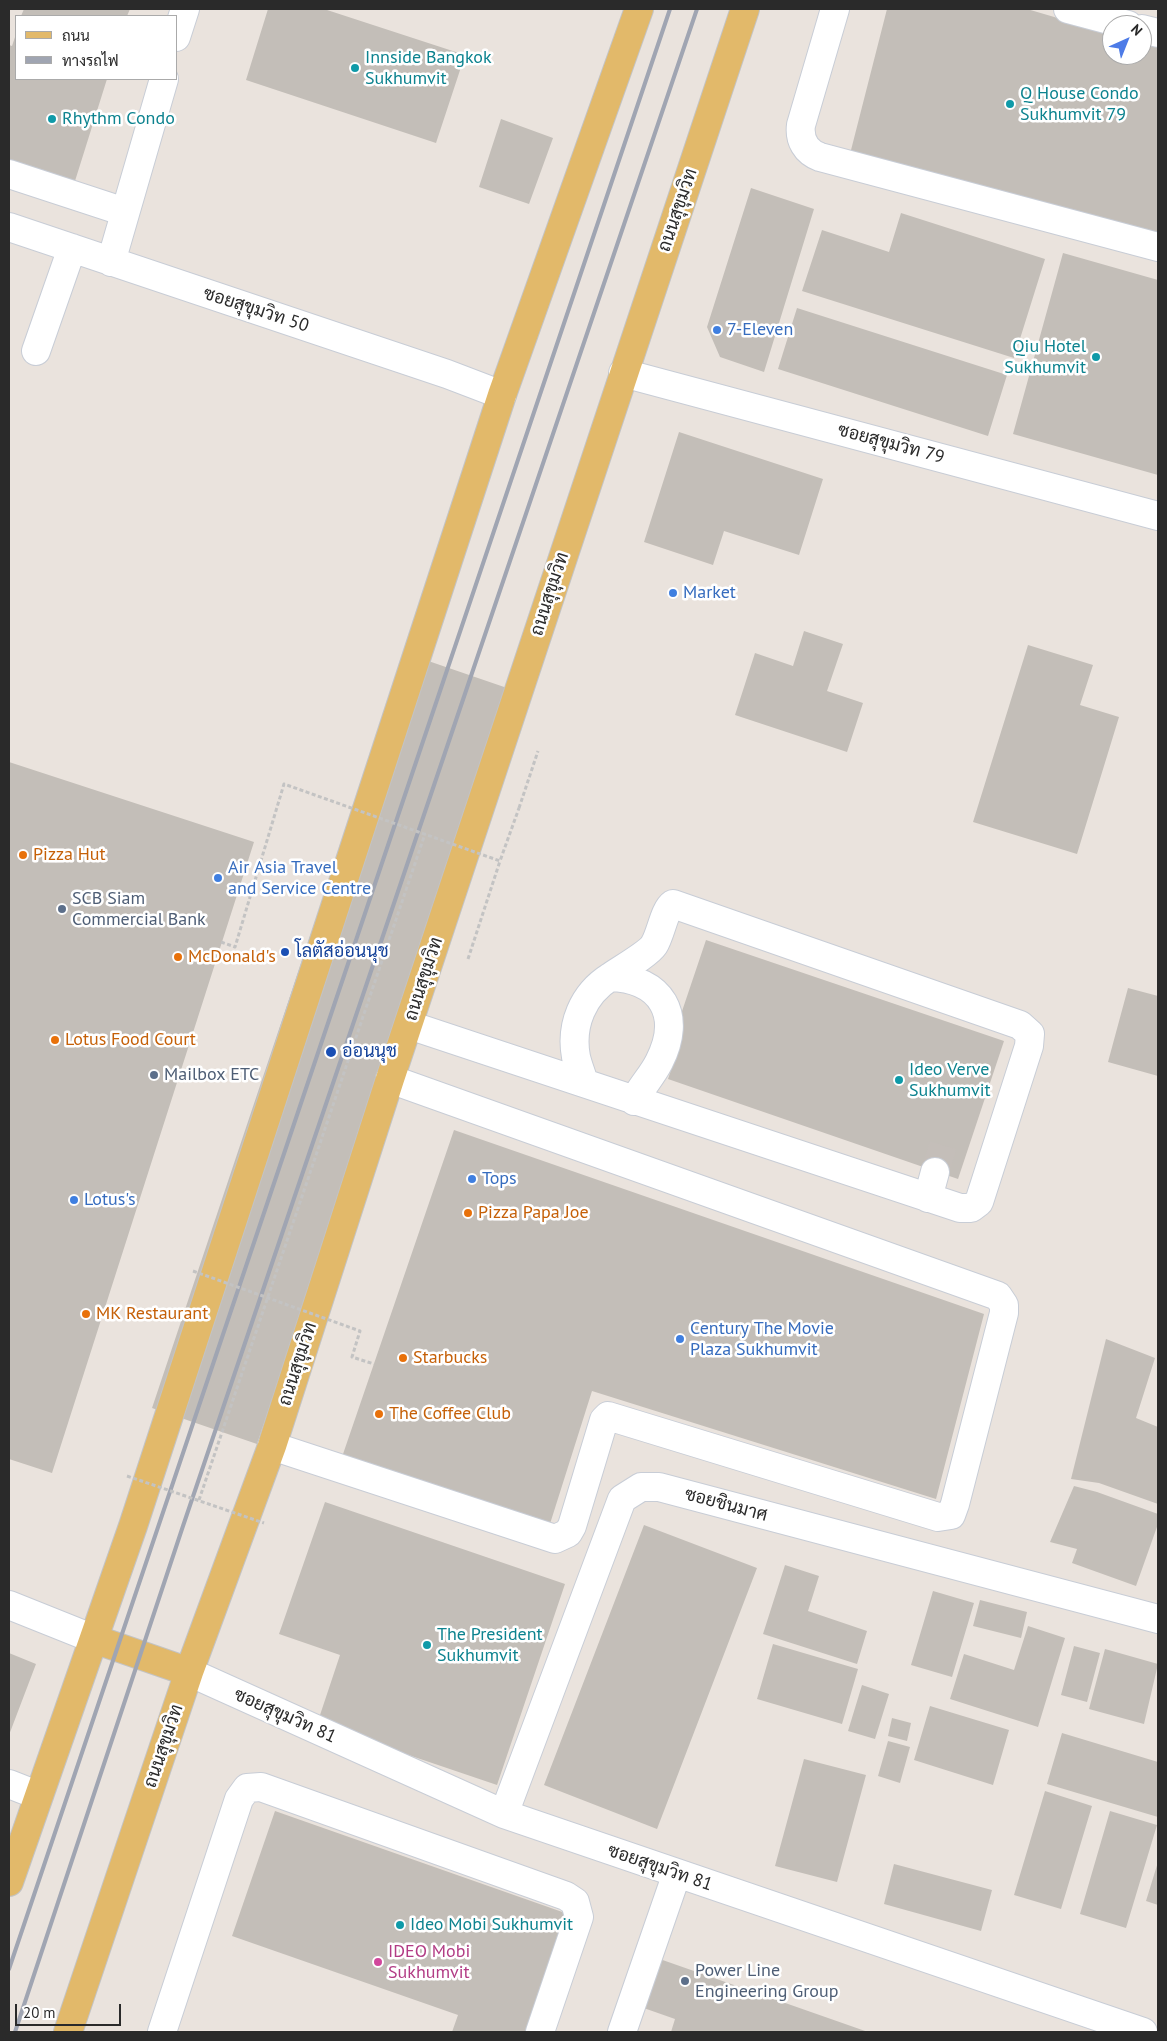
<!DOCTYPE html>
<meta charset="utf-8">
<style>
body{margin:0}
#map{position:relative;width:1167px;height:2041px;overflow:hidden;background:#eae3dd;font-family:"PT Sans",Sarabun,sans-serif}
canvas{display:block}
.frame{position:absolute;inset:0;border:10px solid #2a2a2a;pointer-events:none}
.legend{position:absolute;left:15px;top:15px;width:162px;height:65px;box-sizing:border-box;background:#fff;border:1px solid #aaa;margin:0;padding:6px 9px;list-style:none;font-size:15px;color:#2a2a2a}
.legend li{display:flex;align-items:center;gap:10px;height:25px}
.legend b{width:25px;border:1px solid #aaa}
.north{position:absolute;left:1102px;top:15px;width:50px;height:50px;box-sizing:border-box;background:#fff;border:1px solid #aaa;border-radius:50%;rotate:44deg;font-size:14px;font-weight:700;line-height:20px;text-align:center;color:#2a2a2a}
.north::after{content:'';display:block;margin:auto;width:18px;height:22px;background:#4d7be7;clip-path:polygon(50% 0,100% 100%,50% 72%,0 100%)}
.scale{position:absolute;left:15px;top:2004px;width:106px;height:22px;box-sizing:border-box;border:2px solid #2a2a2a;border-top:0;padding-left:6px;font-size:15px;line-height:18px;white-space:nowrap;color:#2a2a2a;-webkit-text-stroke:4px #fff;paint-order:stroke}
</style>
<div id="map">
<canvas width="1167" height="2041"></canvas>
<div class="frame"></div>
<ul class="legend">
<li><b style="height:6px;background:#e2b96a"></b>ถนน</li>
<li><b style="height:6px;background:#a0a5b2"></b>ทางรถไฟ</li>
</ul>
<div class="north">N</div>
<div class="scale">20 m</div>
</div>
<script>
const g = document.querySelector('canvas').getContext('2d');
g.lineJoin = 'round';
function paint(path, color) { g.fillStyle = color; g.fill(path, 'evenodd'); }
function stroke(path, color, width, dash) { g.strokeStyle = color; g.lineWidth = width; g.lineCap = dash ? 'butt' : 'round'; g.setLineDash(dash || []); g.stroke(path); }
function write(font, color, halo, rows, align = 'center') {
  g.font = font + ' "PT Sans",Sarabun,sans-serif'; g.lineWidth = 5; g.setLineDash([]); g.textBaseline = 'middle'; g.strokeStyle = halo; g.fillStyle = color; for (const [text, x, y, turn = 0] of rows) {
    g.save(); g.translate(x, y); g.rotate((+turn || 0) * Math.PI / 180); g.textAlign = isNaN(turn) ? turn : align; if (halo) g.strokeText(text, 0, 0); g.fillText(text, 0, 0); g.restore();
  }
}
const building = new Path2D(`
 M24 9H130L127 16H21Z
 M268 9H324L465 55 436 143 246 80Z
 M887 9H1027L1112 34V55H1142V42L1158 47V237L850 154Z
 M16 34V79H107L75 181 9 160V45L12 46Z
 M501 119 553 138 529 204 479 187Z
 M751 188 814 209 764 372 720 357 707 327Z
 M901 213 1045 259 1014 358 802 291 822 230 889 252Z
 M1063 253 1158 280V475L1013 434Z
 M797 308 1007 375 988 436 778 369Z
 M679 432 823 479 799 555 724 531 713 565 644 542Z
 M804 631 843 644 827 691 863 703 847 752 735 715 755 653 793 666Z
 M1028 645 1093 665 1080 705 1119 717 1077 854 973 822Z
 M405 653 510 689 257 1444 152 1408Z
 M9 762 254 842 52 1473 9 1459Z
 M706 940 1004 1041 958 1179 668 1079 682 1037 674 1035Z
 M1128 988 1158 996V1076L1108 1062Z
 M454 1130 984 1314 936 1499 592 1391 549 1527 342 1457Z
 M1106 1339 1155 1358 1136 1418 1158 1427V1504L1099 1483 1071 1479Z
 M1074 1486 1097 1492 1158 1514V1524L1136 1586 1072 1563 1077 1549 1050 1542Z
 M325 1502 565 1584 497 1785 317 1724 340 1655 279 1634Z
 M644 1525 757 1568 657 1829 544 1785Z
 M785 1565 819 1576 808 1611 867 1631 857 1664 763 1634Z
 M933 1591 974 1603 952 1677 911 1665Z
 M980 1600 1027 1612 1021 1638 973 1626Z
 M1028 1626 1065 1638 1038 1727 950 1699 964 1654 1014 1670Z
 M773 1644 858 1669 842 1724 757 1699Z
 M1074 1646 1100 1653 1087 1702 1061 1695Z
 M1105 1649 1158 1664 1144 1724 1089 1709Z
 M9 1653 36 1664 9 1735Z
 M862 1685 889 1694 875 1739 848 1731Z
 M930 1706 1009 1730 993 1785 914 1760Z
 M892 1718 911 1723 907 1741 888 1736Z
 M1062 1733 1158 1762V1817L1047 1784Z
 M888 1741 910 1747 900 1783 878 1776Z
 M804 1759 866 1775 837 1882 775 1866Z
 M1045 1791 1092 1806 1061 1909 1014 1895Z
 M275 1811 568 1914 527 2032H452L458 2015 232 1936Z
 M1110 1811 1157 1825 1126 1928 1080 1914Z
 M1158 1862V1905L1146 1901Z
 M894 1864 992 1890 981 1931 884 1904Z
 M654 1957 868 2032H671L675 2019 638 2006Z`);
const minorTunnel = new Path2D(`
 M935 1172 947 1132`);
const path = new Path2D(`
 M519 808 538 751
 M468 959 500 861
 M199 1500 425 834`);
const minor = new Path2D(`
 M835 9 801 125C799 140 806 152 820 157L1158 247
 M1068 9 1128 25
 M1142 29 1158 33
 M176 37 185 9
 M9 174 125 212
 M9 227 447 374 502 395
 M111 262 164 79
 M36 351 72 248
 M623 373 1158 516
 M409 1025 960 1208H971L979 1202 1029 1046 1030 1034 1020 1025 673 904C664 910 661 934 654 945 648 954 620 970 610 977
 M584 1083C582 1075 578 1066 576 1057 570 1025 583 994 610 977 662 979 683 1015 659 1062 652 1076 641 1087 634 1101
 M928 1198 935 1172
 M272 1446 555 1539 568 1533 572 1526 604 1420 608 1416 938 1517 951 1515 955 1504 1004 1313V1305L998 1296 390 1079
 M9 1605 94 1639
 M189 1672 504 1814 1143 2032
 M9 1784 37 1795
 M504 1814 622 1499 641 1487H659L1158 1619
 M162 2032 239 1799 247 1788 261 1787 566 1896 575 1902 579 1917 540 2032
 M622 2032 677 1873`);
const major = new Path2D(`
 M94 1639 189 1672
 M9 1882 133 1526 502 395 639 9
 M68 2032 189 1672 272 1446 390 1079 745 9`);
const rail = new Path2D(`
 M9 1969 670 9
 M15 2032 183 1526 697 9`);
const pathBridge = new Path2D(`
 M221 942 235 947 284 784 500 861 519 808
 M193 1271 360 1331 352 1357 374 1364
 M127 1476 264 1523`);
const markers = [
 [355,68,5,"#0f9aa8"],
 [1010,104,5,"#0f9aa8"],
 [52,119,5,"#0f9aa8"],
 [717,330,5,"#3f7fe0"],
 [1096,357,5,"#0f9aa8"],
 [673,593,5,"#3f7fe0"],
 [23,855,5,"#e8710a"],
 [218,878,5,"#3f7fe0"],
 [62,909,5,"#5c6f8a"],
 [285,952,5,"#1a4fb4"],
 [178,957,5,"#e8710a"],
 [55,1040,5,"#e8710a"],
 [331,1052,6,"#1a4fb4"],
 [154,1075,5,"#5c6f8a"],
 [899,1080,5,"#0f9aa8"],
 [472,1179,5,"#3f7fe0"],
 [74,1200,5,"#3f7fe0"],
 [468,1213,5,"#e8710a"],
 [86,1314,5,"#e8710a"],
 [680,1339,5,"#3f7fe0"],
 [403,1358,5,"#e8710a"],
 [379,1414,5,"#e8710a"],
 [427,1645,5,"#0f9aa8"],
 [400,1925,5,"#0f9aa8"],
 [378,1962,5,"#d1479c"],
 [685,1981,5,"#5c6f8a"]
];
const cultureNames = [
 ["Innside Bangkok",365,58],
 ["Sukhumvit",365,79],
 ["Q House Condo",1020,94],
 ["Sukhumvit 79",1020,115],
 ["Rhythm Condo",62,119],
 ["Qiu Hotel",1086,347,"right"],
 ["Sukhumvit",1086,368,"right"],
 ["Ideo Verve",909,1070],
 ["Sukhumvit",909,1091],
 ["The President",437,1635],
 ["Sukhumvit",437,1656],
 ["Ideo Mobi Sukhumvit",410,1925]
];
const streetNames = [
 ["ถนนสุขุมวิท",678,210,-71],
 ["ซอยสุขุมวิท 50",256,310,18],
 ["ซอยสุขุมวิท 79",891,444,15],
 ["ถนนสุขุมวิท",550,594,-72],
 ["ถนนสุขุมวิท",424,979,-72],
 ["ถนนสุขุมวิท",298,1364,-72],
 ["ซอยชินมาศ",726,1505,15],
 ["ซอยสุขุมวิท 81",285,1716,24],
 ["ถนนสุขุมวิท",164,1746,-71],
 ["ซอยสุขุมวิท 81",660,1868,19]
];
const shopNames = [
 ["7-Eleven",727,330],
 ["Market",683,593],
 ["Air Asia Travel",228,868],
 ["and Service Centre",228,889],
 ["Tops",482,1179],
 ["Lotus's",84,1200],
 ["Century The Movie",690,1329],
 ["Plaza Sukhumvit",690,1350]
];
const foodNames = [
 ["Pizza Hut",33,855],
 ["McDonald's",188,957],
 ["Lotus Food Court",65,1040],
 ["Pizza Papa Joe",478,1213],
 ["MK Restaurant",96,1314],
 ["Starbucks",413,1358],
 ["The Coffee Club",389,1414]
];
const serviceNames = [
 ["SCB Siam",72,899],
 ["Commercial Bank",72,920],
 ["Mailbox ETC",164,1075],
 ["Power Line",695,1971],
 ["Engineering Group",695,1992]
];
const transitNames = [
 ["โลตัสอ่อนนุช",295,952],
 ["อ่อนนุช",342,1052]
];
const hotelNames = [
 ["IDEO Mobi",388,1952],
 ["Sukhumvit",388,1973]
];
paint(building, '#c3beb8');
stroke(minorTunnel, '#c4beb9', 28, [28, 14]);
stroke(minor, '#c8cdd6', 30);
stroke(major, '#c3c3c3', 30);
stroke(path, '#c3c3c3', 3, [4, 2.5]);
stroke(minor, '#fff', 28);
stroke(major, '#e2b96a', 28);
stroke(rail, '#a0a5b2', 4);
stroke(pathBridge, '#c3c3c3', 3, [4, 2.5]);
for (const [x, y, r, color] of markers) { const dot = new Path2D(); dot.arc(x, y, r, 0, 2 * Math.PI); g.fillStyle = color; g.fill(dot); stroke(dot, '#fff', 2); }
write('18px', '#0d838f', '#fff', cultureNames, 'left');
write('18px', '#2a2a2a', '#fff', streetNames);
write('18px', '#366cbe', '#fff', shopNames, 'left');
write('18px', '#c56008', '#fff', foodNames, 'left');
write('18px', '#4e5e75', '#fff', serviceNames, 'left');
write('18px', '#164399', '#fff', transitNames, 'left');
write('18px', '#b23c85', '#fff', hotelNames, 'left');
</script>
